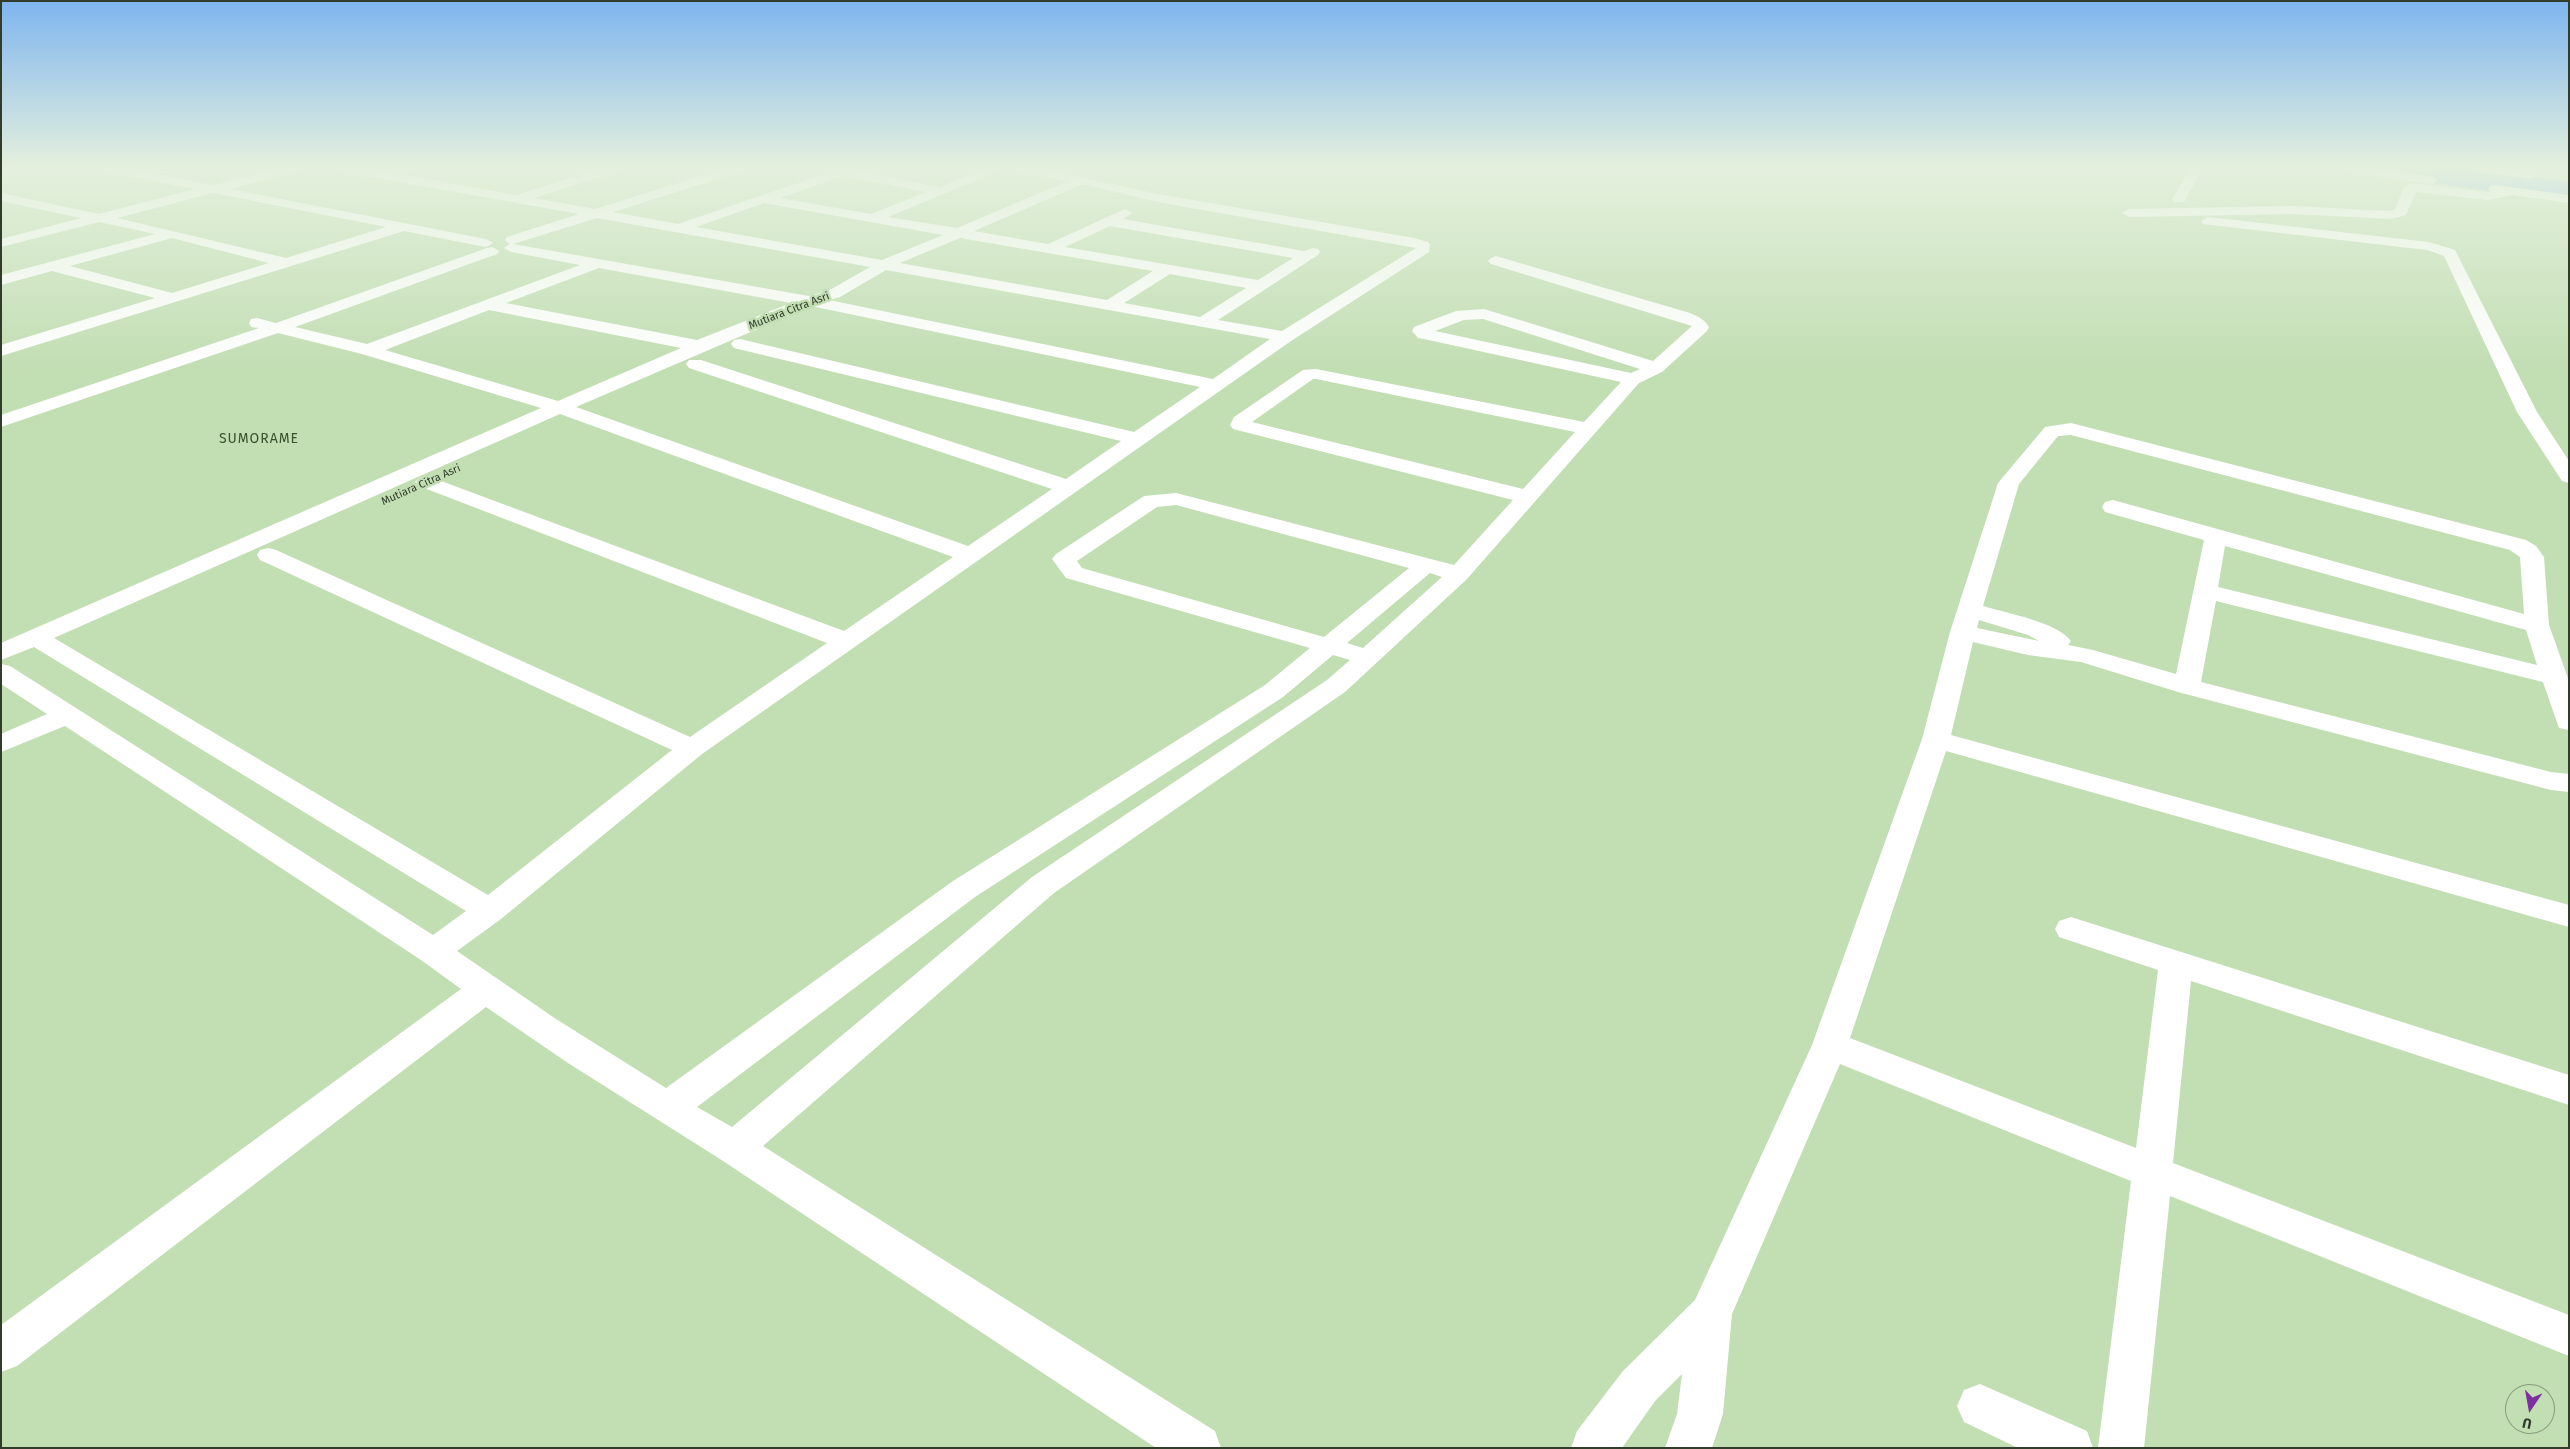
<!DOCTYPE html>
<style>
body{margin:0}
#map{position:relative;width:2570px;height:1449px;overflow:hidden;background:#c2deb3;font-family:"Fira Sans",sans-serif}
canvas{display:block}
.frame{position:absolute;inset:0;border:2px solid #313c2b;pointer-events:none}
.north{position:absolute;left:2505px;top:1384px;width:50px;height:50px;box-sizing:border-box;background:#c2deb3;border:1px solid #889d7d;border-radius:50%;rotate:192deg;font-size:14px;font-weight:700;line-height:20px;text-align:center;color:#313c2b}
.north::after{content:'';display:block;margin:auto;width:18px;height:22px;background:#7e2e9e;clip-path:polygon(50% 0,100% 100%,50% 72%,0 100%)}
</style>
<div id="map">
<canvas width="2570" height="1449"></canvas>
<div class="frame"></div>
<div class="north">U</div>
</div>
<script>
const g = document.querySelector('canvas').getContext('2d');
g.lineJoin = 'round';
function paint(path, color) { g.fillStyle = color; g.fill(path, 'evenodd'); }
function write(font, color, halo, rows, align = 'center') {
  g.font = font + ' "Fira Sans",sans-serif'; g.lineWidth = 5; g.setLineDash([]); g.textBaseline = 'middle'; g.strokeStyle = halo; g.fillStyle = color; for (const [text, x, y, turn = 0] of rows) {
    g.save(); g.translate(x, y); g.rotate((+turn || 0) * Math.PI / 180); g.textAlign = isNaN(turn) ? turn : align; if (halo) g.strokeText(text, 0, 0); g.fillText(text, 0, 0); g.restore();
  }
}
const river = new Path2D(`
 M2382 168H2469L2569 182V202L2398 178 2387 175Z`);
const minor = new Path2D(`
 M100 168H126L213 185 280 168H301L299 171 230 189 486 239 493 243 486 247 404 231 1 356V345L155 298 52 271 1 285V275L155 234 99 222 1 247V239L81 218 1 201V193L99 214 195 189 106 172ZM213 193 386 227 286 258 117 218ZM172 238 269 263 172 293 70 266Z
 M337 168H365L516 195 602 168H621L619 171 534 198 595 209 726 168H745L743 171 613 212 678 224 827 173 822 172 820 168H843L940 187 987 168H1005L888 217 957 228 1068 181 1017 172 1011 168H1038L1158 194 1414 238 1428 242 1430 245 1429 252 1291 341 702 754 501 919 457 951 556 1019 666 1088 953 881 1265 685 1310 648 1066 578 1052 559 1056 554 1144 496 1176 493 1454 565 1513 500 1233 429 1230 425 1234 417 1303 370 1316 369 1584 422 1621 382 1424 339 1418 338 1412 331 1414 327 1456 311 1484 309 1653 361 1692 326 1491 264 1488 261 1491 258 1496 256 1690 313C1699 317 1704 319 1709 327L1707 331 1662 372 1639 383 1467 579 1345 692 1054 893 763 1146 1215 1431 1221 1448H1156L720 1159 568 1063 486 1007 17 1366 1 1372V1325L461 989 421 960 65 726 1 752V734L47 714 1 684V664L10 666 433 935 466 911 34 647 1 660V643L541 408 362 354 278 333 1 427V415L259 328 251 327 249 323 251 319 257 318 276 323 487 248 492 247 499 251 497 254 295 327 367 344 580 265 511 252 504 248 510 244 505 240 507 237 579 214 343 172ZM843 176 926 192 871 214 780 198ZM1083 184 1158 202 1416 248 1282 331 1218 320 1318 255 1320 252 1318 249 1313 248 1304 251 1123 219 1132 213 1125 209 1048 244 974 231ZM764 203 943 235 882 260 696 227ZM597 218 870 267 828 291 809 296 513 244ZM1110 226 1293 258 1258 280 1065 247ZM960 238 1153 271 1107 300 900 263ZM599 268 791 303 697 340 506 303ZM886 270 1270 339 1213 379 829 300 840 297ZM1170 274 1246 288 1200 317 1124 303ZM811 306 1200 387 1134 432 740 339 734 340 731 344 734 348 1121 441 1066 479 701 360H689L686 364 689 368 1052 489 968 546 576 407ZM489 310 681 348 558 401 385 350ZM1483 319 1640 369 1631 373 1435 331 1464 320ZM1313 379H1316L1575 432 1523 489 1252 422ZM560 414 953 557 844 631 433 478 426 476 419 478 415 482 419 486 827 643 690 737 276 550 268 548 260 550 257 555 260 560 672 750 488 895 54 638ZM1176 505 1409 568 1324 637 1082 568 1077 561 1157 507ZM1430 573 1442 577 1363 648 1347 643ZM1333 655 1350 660 1327 680 1032 877 732 1127 697 1107 975 897 1283 697Z
 M2191 168H2203L2184 202H2174L2172 199Z
 M2341 168H2375L2432 176 2438 180 2432 184 2347 172Z
 M2473 168C2487 168 2527 165 2536 175L2530 179 2479 172Z
 M2411 183 2488 192H2490L2488 189 2490 186 2495 185 2569 195V203L2513 195 2488 200 2416 192 2406 215 2391 219 2293 214 2129 217 2122 213 2129 209 2293 206 2390 211 2395 209 2404 187Z
 M2208 217 2429 242 2455 250 2537 412 2569 461V483L2562 481 2517 412 2444 256 2427 250 2203 224 2201 221Z
 M2071 423 2526 540 2536 546 2544 557 2549 625 2569 681V730L2559 728 2543 682 2216 601 2201 682 2551 772 2569 774V792L2551 790 2178 692 2081 662 2028 655 1973 642 1951 735 2569 905V927L1946 751 1850 1038 2136 1148 2158 970 2059 937 2055 929 2059 921 2071 917 2569 1075V1105L2191 981 2173 1163 2569 1315V1356L2170 1196 2144 1448H2098L2131 1181 1840 1064 1732 1314 1723 1414 1712 1448H1665L1677 1414 1682 1374 1655 1401 1622 1448H1571L1577 1431 1623 1371 1695 1300 1812 1045 1922 739 1950 632 1998 483 2045 427ZM2071 435 2510 550 2520 557 2524 614 2113 500 2105 502 2102 507 2105 512 2204 540 2176 674 2093 650 2068 645 2071 641C2057 622 2006 613 1983 606L2019 484 2058 436ZM2225 546 2526 630 2537 665 2218 587ZM1979 620 2028 635 2039 641 1977 628Z
 M1980 1384 2087 1431 2093 1448H2018L1964 1422 1957 1406 1964 1390Z`);
const farStreetnames = [
 ["Mutiara Citra Asri",789,311,-21],
 ["Mutiara Citra Asri",421,485,-24]
];
const farQuarternames = [
 ["SUMORAME",259,439]
];
paint(river, '#80b6f9');
paint(minor, '#fff');
const sky = g.createLinearGradient(0, 0, 0, 371);
sky.addColorStop(0, '#7eb5ef');
sky.addColorStop(0.45, '#e4f0dd');
sky.addColorStop(1, '#e4f0dd00');
g.fillStyle = sky;
g.fillRect(0, 0, 2570, 371);
write('11px', '#313c2b', '#c2deb3', farStreetnames);
g.letterSpacing = '1px';
write('14px', '#3b522e', '#c2deb3', farQuarternames);
g.letterSpacing = '0px';
</script>
